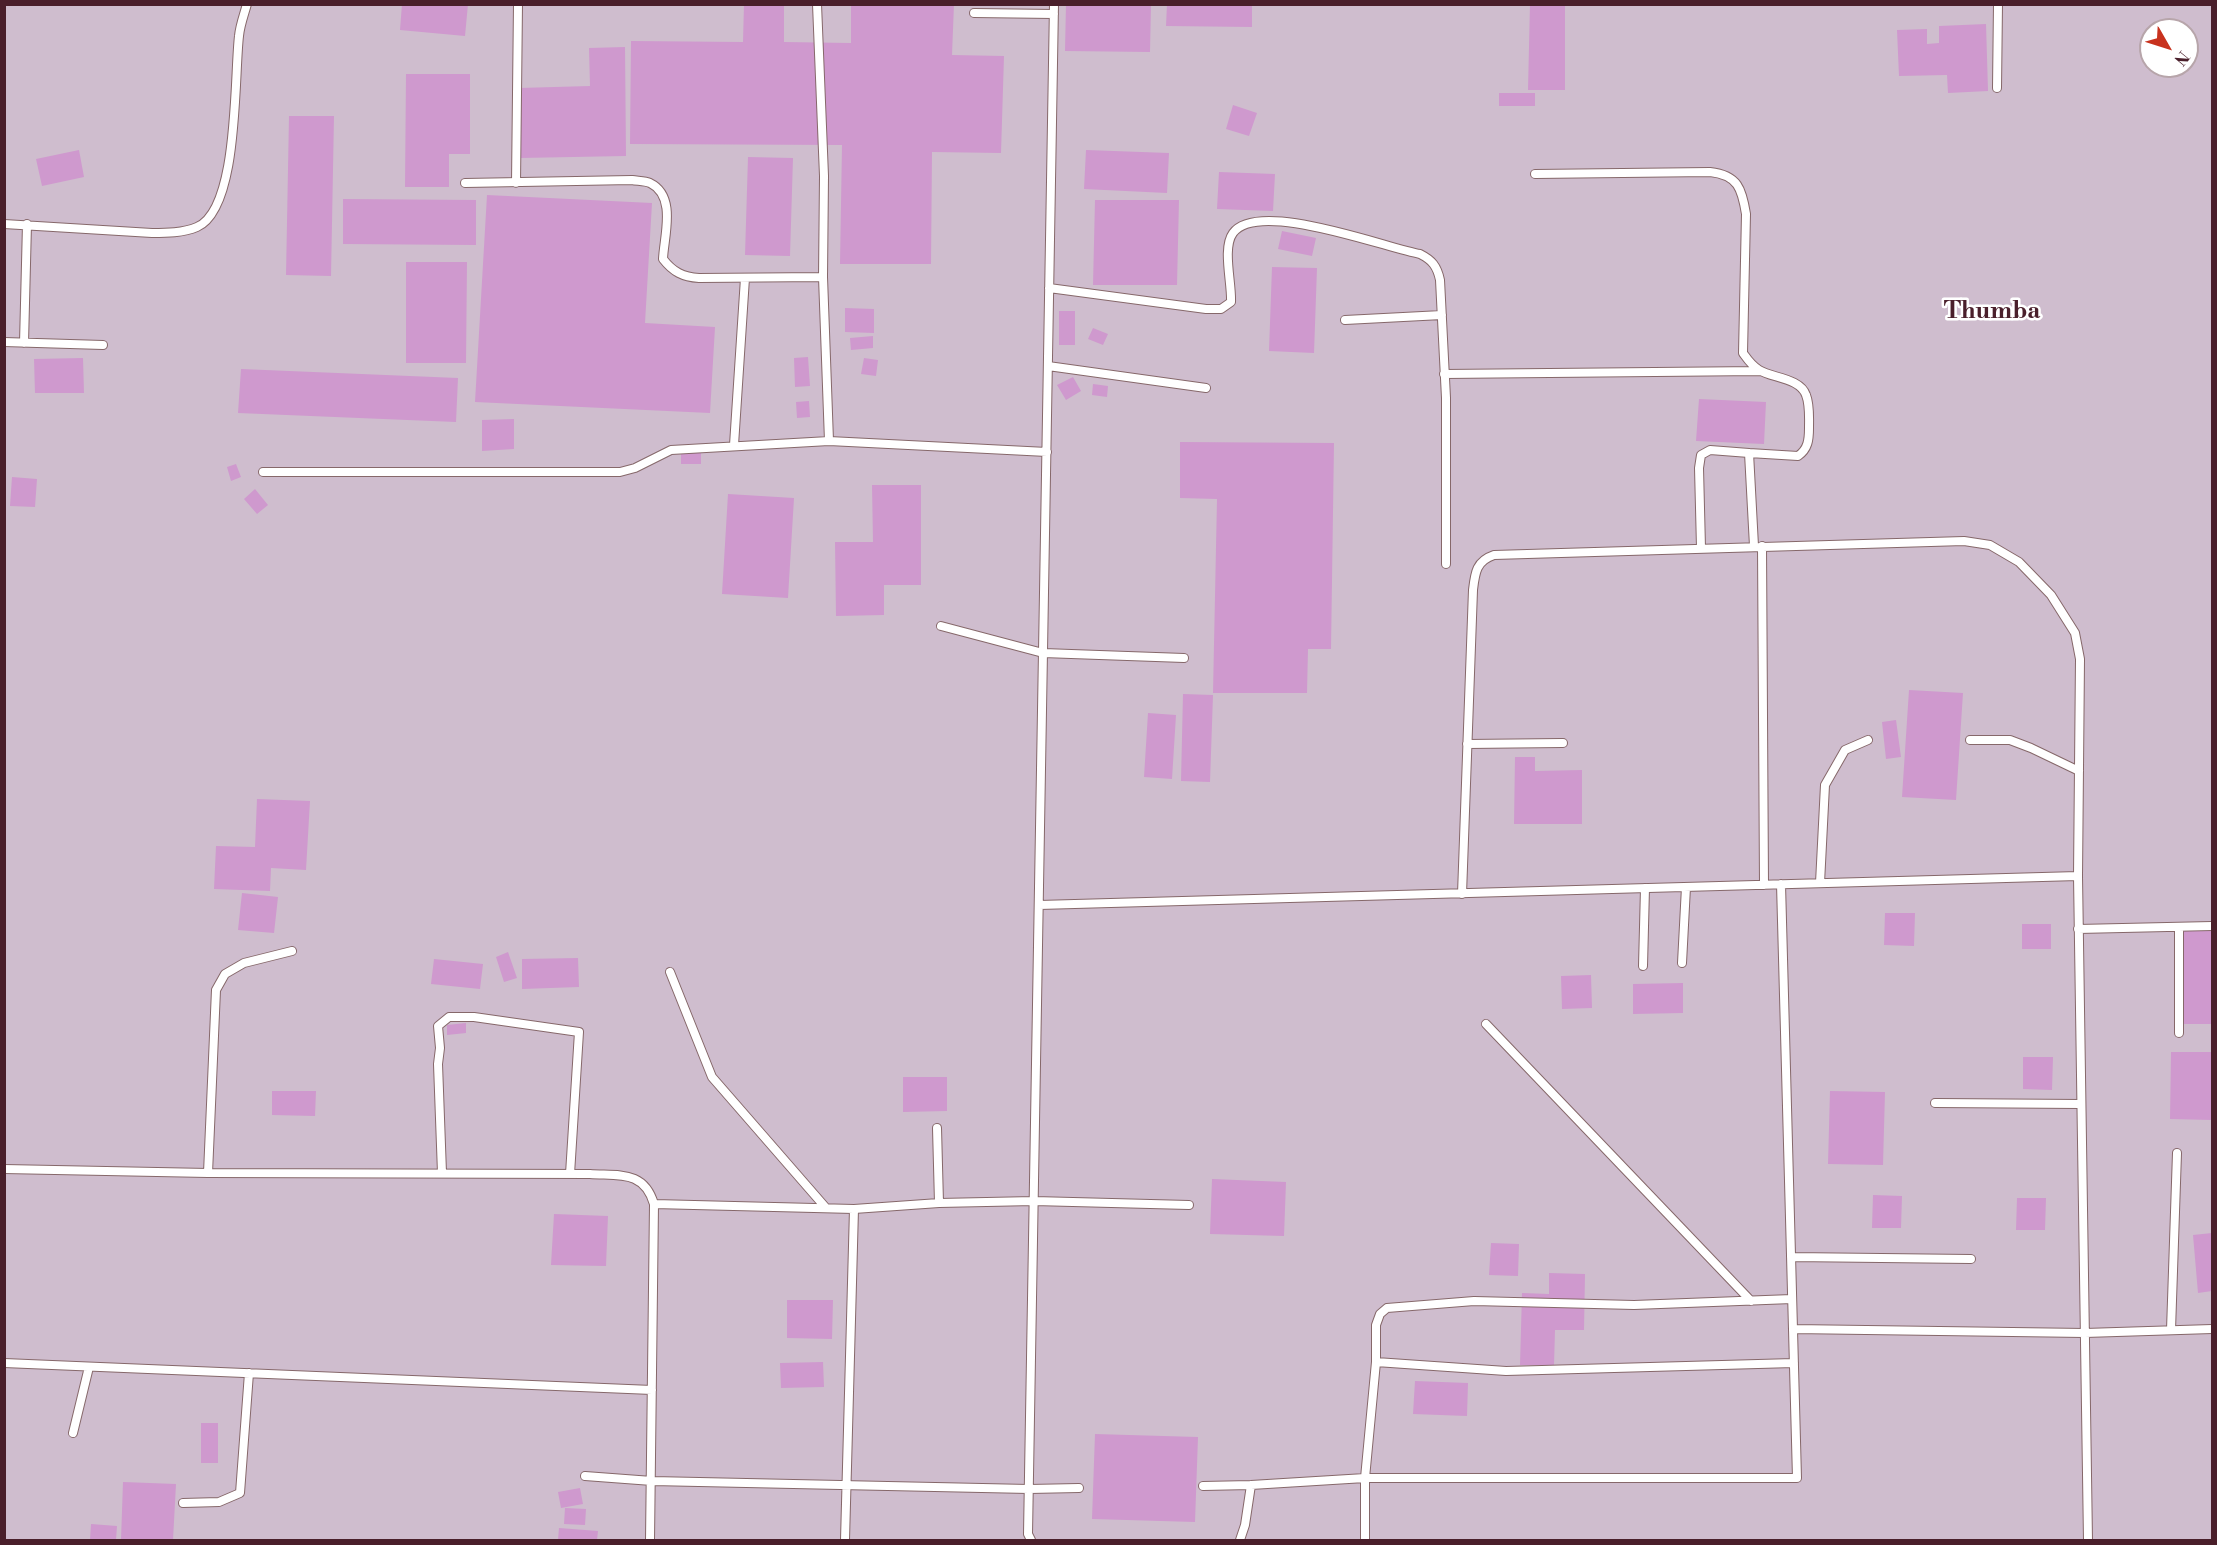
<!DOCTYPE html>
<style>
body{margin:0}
#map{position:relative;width:2217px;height:1545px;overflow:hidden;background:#f4f0de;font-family:"Libre Bodoni",serif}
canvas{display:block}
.frame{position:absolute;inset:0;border:6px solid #4a1f2b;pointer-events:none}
.north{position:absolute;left:2139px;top:18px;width:60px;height:60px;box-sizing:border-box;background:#fff;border:2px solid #b7a5aa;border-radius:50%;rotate:129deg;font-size:16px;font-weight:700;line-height:24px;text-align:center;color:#4a1f2b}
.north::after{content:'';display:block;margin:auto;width:21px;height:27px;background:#c8321e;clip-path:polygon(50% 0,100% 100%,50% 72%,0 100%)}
</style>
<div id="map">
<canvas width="2217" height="1545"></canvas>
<div class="frame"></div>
<div class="north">N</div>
</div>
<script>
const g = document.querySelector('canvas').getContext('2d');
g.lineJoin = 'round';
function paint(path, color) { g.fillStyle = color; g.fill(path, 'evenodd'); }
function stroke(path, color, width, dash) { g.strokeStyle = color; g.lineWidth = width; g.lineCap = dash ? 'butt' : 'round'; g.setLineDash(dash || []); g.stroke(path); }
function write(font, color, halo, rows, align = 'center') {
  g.font = font + ' "Libre Bodoni",serif'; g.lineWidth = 5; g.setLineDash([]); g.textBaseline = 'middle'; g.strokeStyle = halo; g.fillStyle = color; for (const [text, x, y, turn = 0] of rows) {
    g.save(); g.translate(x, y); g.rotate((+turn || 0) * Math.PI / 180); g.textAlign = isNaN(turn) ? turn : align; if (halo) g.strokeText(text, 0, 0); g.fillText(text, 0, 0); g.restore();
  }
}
const industrial = new Path2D(`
 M5 5H2212V1540H5ZM2151 30H2187V66H2151Z`);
const building = new Path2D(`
 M402 4H468L465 36 400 30Z
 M744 4H784V42L851 43V4H954L952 55 1004 56 1001 153 932 152 931 264H840L842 145 630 144 631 41 743 42Z
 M1066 4H1151L1150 52 1065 51Z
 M1167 4H1252V27L1166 26Z
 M1530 4H1565V90H1528Z
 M1986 24 1988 91 1948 93 1947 75 1899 76 1897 30 1927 29V44L1939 43V26Z
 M625 47 626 156 520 158 519 88 590 86 589 48Z
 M406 74H470V154H449V187H405Z
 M1499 93H1535V106H1499Z
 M1233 105 1257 113 1249 136 1226 129Z
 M289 116H334L331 276 286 275Z
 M79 150 84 177 42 186 36 159Z
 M1086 150 1169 153 1167 193 1084 189Z
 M748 157 793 158 790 256 745 255Z
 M1219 172 1275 174 1273 211 1217 209Z
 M487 195 652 203 645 323 715 327 710 413 475 402Z
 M343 199 476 200V245L343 244Z
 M1095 200H1179L1177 285H1093Z
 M1282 231 1316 238 1312 256 1278 249Z
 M406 262H467L466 363H406Z
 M1272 267 1317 268 1314 353 1269 351Z
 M845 308 874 309V333L845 332Z
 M1059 311H1075V345H1059Z
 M1093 328 1108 334 1103 345 1088 339Z
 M873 336V348L851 350 850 338Z
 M808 357 810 386 795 387 794 358Z
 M83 358 84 393H35L34 359Z
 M864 358 878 360 876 376 861 374Z
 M241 369 458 378 456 422 238 413Z
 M1073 377 1081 391 1066 400 1057 385Z
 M1093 384 1108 386 1107 397 1092 395Z
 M1699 399 1766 402 1764 444 1696 441Z
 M809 401 810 417 797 418 796 402Z
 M514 419V449L482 451V420Z
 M1180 442 1334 443 1331 649H1308L1307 693H1213L1217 499 1180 498Z
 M681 452H701V464H681Z
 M236 464 241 477 231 481 227 467Z
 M12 477 37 479 35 507 10 506Z
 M872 485H921V585H884V615L836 616 835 542H873Z
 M255 489 268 505 257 514 244 499Z
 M728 494 794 498 788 598 722 594Z
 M1909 690 1963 693 1956 800 1902 797Z
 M1183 694 1213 695 1210 782 1181 781Z
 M1148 713 1176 715 1172 779 1144 777Z
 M1896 720 1901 757 1886 759 1882 722Z
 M1515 757H1535V771L1582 770V824H1514Z
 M257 799 310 801 306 870 271 868 270 891 214 889 216 846 255 847Z
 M242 893 278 897 274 933 238 930Z
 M1885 913H1915L1914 946 1884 945Z
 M2022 924H2051V949H2022Z
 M2178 927 2212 928V1024H2176Z
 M508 952 517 978 504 982 496 957Z
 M578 958 579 987 522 989V959Z
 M434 959 483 964 480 989 431 984Z
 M1591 975 1592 1008 1562 1009 1561 976Z
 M1683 983V1013L1633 1014V984Z
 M466 1023V1033L447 1035V1025Z
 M2171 1052H2212V1120L2170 1119Z
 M2023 1057H2053L2052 1090 2023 1089Z
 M903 1077H947V1111L903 1112Z
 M272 1091H316L315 1116 272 1115Z
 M1830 1091 1885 1092 1883 1165 1828 1164Z
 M1212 1179 1286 1182 1284 1236 1210 1234Z
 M1873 1195 1902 1196 1901 1228H1872Z
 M2017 1198H2046L2045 1230H2016Z
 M554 1214 608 1216 606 1266 551 1265Z
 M2212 1233V1291L2198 1293 2193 1235Z
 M1491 1243 1519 1244 1518 1276 1489 1275Z
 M1549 1273 1585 1274 1584 1330H1555L1554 1365H1520L1522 1293 1549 1294Z
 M787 1300H833L832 1339 787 1338Z
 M823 1362 824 1387 781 1388 780 1363Z
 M1415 1381 1468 1383 1467 1416 1413 1414Z
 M201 1423H218V1463H201Z
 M1095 1434 1198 1437 1195 1522 1092 1519Z
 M123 1482 176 1484 173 1540H121Z
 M580 1488 583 1504 561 1508 558 1492Z
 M565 1508 586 1509 585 1525 564 1524Z
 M91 1524 117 1526 116 1540H90Z
 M559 1528 598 1531 597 1540H558Z`);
const service = new Path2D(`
 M817 4 824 176 823 277 829 441 1047 452
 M974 13 1054 14
 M1997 88 1998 4
 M1535 174 1710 172C1738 175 1742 189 1746 214L1743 353C1748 360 1751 365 1759 370 1772 378 1800 378 1806 395 1810 405 1809 418 1809 428 1809 440 1808 449 1798 456L1749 453 1754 546
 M465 183 632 180C637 181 645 181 650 183 677 196 664 236 663 259 673 272 683 277 699 278L823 277
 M516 183 518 4
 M4 224 152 233C166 233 183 233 197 227 239 209 234 78 239 36 240 25 244 15 247 4
 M1049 288 1206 309H1221L1231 302C1232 283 1222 248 1233 233 1258 199 1383 247 1420 254 1432 260 1437 266 1440 280L1446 398V564
 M1345 320 1442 315
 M4 342 103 345
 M24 343 27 224
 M1048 366 1206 388
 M1444 374 1760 371
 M734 445 745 278
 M263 472H620L635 468 671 450 829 441
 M1762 546 1764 885
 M1701 548 1699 468 1701 455 1710 450 1749 453
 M941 626 1043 653 1184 658
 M1970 740H2010L2031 748 2079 771
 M1467 744 1563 743
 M1820 883 1825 785 1845 750 1868 740
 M1462 894 1473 590C1475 573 1476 561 1494 555L1964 541 1990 545 2019 562 2051 595 2075 633 2080 659 2078 876
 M1039 905 2078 876 2088 1540
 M2078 929 2212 926
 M1682 963 1686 887
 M1643 966 1645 888
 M670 972 712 1077 826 1208
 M1486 1024 1751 1301
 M2179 1033V927
 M1935 1103 2081 1104
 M937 1128 939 1203
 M4 1169 208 1173 590 1174C619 1176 644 1170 654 1204L650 1540
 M208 1173 216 990 225 974 244 963 292 951
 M442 1173 438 1064 440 1048 438 1026 449 1017H474L579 1032 570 1174
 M654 1204 854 1209 939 1203 1034 1201 1189 1205
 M1791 1257 1971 1259
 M1793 1329 2085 1333 2212 1329
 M2171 1330 2177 1153
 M1376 1362 1506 1371 1794 1363
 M4 1363 652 1390
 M73 1433 89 1367
 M585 1476 652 1481 1029 1489 1079 1488
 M1203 1486 1251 1485 1365 1478H1797L1781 884
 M183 1503 219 1502 240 1493 249 1373
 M845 1540 854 1209
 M1031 1540 1028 1534 1054 4
 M1240 1540 1245 1525 1251 1485
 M1365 1540V1478L1376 1362V1325L1380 1314 1387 1308 1474 1301 1634 1305 1792 1299`);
const quarterNames = [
 ["Thumba",1992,312]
];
paint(industrial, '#cfbdce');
paint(building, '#cf99ce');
stroke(service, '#86686a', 10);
stroke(service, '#fff', 8);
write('bold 24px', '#4a1f2b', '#fff', quarterNames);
</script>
